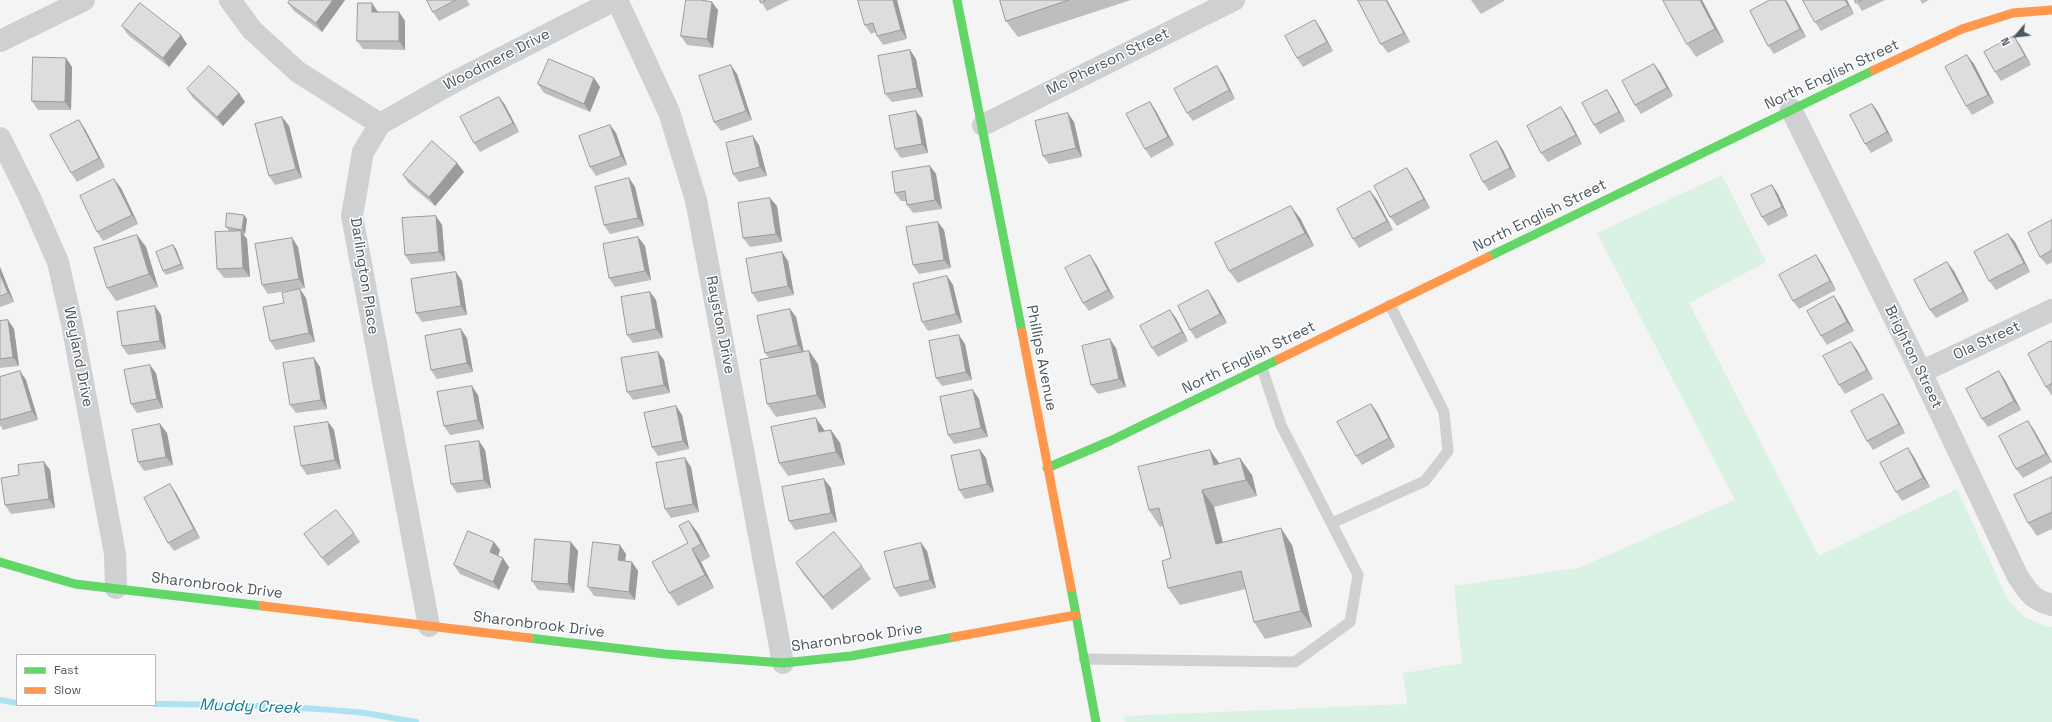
<!DOCTYPE html>
<style>
body{margin:0}
#map{position:relative;width:2052px;height:722px;overflow:hidden;background:#f4f4f4;font-family:"Space Grotesk",sans-serif}
canvas{display:block}
.legend{position:absolute;left:16px;top:654px;width:140px;height:52px;box-sizing:border-box;background:#fff;border:1px solid #b7bbc0;margin:0;padding:5px 7px;list-style:none;font-size:12px;color:#4a5661}
.legend li{display:flex;align-items:center;gap:8px;height:20px}
.legend b{width:20px;border:1px solid #b7bbc0}
.north{position:absolute;left:1996px;top:16px;width:40px;height:40px;-webkit-text-stroke:3px #fff;paint-order:stroke;rotate:242deg;font-size:11px;font-weight:700;line-height:16px;text-align:center;color:#4a5661}
.north::after{content:'';display:block;margin:auto;width:14px;height:18px;background:#4a5661;clip-path:polygon(50% 0,100% 100%,50% 72%,0 100%)}
</style>
<div id="map">
<canvas width="2052" height="722"></canvas>
<ul class="legend">
<li><b style="height:5px;background:#63d668"></b>Fast</li>
<li><b style="height:5px;background:#ff974d"></b>Slow</li>
</ul>
<div class="north">N</div>
</div>
<script>
const g = document.querySelector('canvas').getContext('2d');
g.lineJoin = 'round';
function paint(path, color) { g.fillStyle = color; g.fill(path, 'evenodd'); }
function stroke(path, color, width, dash) { g.strokeStyle = color; g.lineWidth = width; g.lineCap = dash ? 'butt' : 'round'; g.setLineDash(dash || []); g.stroke(path); }
function write(font, color, halo, rows, align = 'center') {
  g.font = font + ' "Space Grotesk",sans-serif'; g.lineWidth = 3; g.setLineDash([]); g.textBaseline = 'middle'; g.strokeStyle = halo; g.fillStyle = color; for (const [text, x, y, turn = 0] of rows) {
    g.save(); g.translate(x, y); g.rotate((+turn || 0) * Math.PI / 180); g.textAlign = isNaN(turn) ? turn : align; if (halo) g.strokeText(text, 0, 0); g.fillText(text, 0, 0); g.restore();
  }
}
const green = new Path2D(`
 M1722 175 1766 262 1689 303 1819 556 1957 489 2008 600 2024 617 2047 627H2052V722H1125L1124 716 1407 704 1403 673 1462 663 1454 586 1578 568 1735 500 1597 233Z`);
const stream = new Path2D(`
 M0 700 17 703
 M155 704C222 704 289 706 356 712 376 714 396 719 416 722`);
const lane = new Path2D(`
 M1332 523 1425 481 1448 451 1444 412 1390 305
 M1084 659 1295 662 1350 622 1358 575 1281 425 1262 368`);
const street = new Path2D(`
 M230 0 252 30 298 72 380 124
 M617 0 669 112 696 200 783 663
 M0 41 84 0
 M1791 109 1921 372 2017 575C2028 592 2032 600 2052 605
 M983 125 1234 0
 M0 138 30 198 58 262 72 324 115 554 116 588
 M1921 372 2052 310
 M429 626 352 216 363 152 380 124 452 83 615 0`);
const fast = new Path2D(`
 M957 0 1022 332
 M1488 257 1874 70
 M1047 468 1110 441 1279 359
 M0 562 75 584 263 606
 M1071 588 1096 722
 M529 638 665 654 783 663 851 656 954 637`);
const slow = new Path2D(`
 M1874 70 1962 29 2013 13 2052 10
 M1022 332 1071 588
 M1279 359 1488 257
 M263 606 529 638
 M954 637 1076 615`);
const wall = new Path2D(`
 M345 0 322 32 294 11 288 3Z
 M427 0H467L470 5 439 21 433 12Z
 M760 0H789L767 11Z
 M897 0 907 39 883 45 877 36 876 32 871 34 865 25Z
 M1000 0H1131L1018 37 1006 21Z
 M1358 0H1387L1410 42 1388 53 1381 44Z
 M1471 0H1504V1L1481 14Z
 M1702 0 1724 42 1696 57 1687 44Z
 M1770 0H1786L1806 37 1774 54 1768 46Z
 M1847 0 1854 14 1821 31 1815 22Z
 M1855 0H1885L1862 11Z
 M1920 0H1929L1922 4Z
 M718 10 713 48 687 45 681 36Z
 M378 12H399L405 21V50L363 49 357 41Z
 M1315 20 1321 29 1333 51 1303 67 1297 58Z
 M122 26 187 44 169 67 128 35Z
 M2014 36 2020 45 2031 65 2001 81 1995 72Z
 M910 50 916 59 923 97 892 102 885 94Z
 M66 58 72 67 71 110H38L32 101Z
 M1974 64 1994 103 1972 115 1966 106Z
 M1217 66 1223 75 1235 99 1193 121 1187 113Z
 M1660 72 1673 96 1641 114 1635 105Z
 M737 74 752 120 721 131 714 122Z
 M594 78 600 87 590 112 544 93 538 84Z
 M187 89 239 93 245 102 223 126 193 98Z
 M499 97 505 105 519 132 480 152 474 143Z
 M1613 99 1625 121 1600 134 1594 125Z
 M1150 102 1156 111 1174 145 1151 158 1145 149Z
 M1872 104 1878 112 1893 141 1871 153 1865 144Z
 M1561 107 1567 116 1582 144 1548 162 1541 153Z
 M916 111 922 119 928 153 901 158 895 149Z
 M282 117 289 126 302 178 275 185 269 176Z
 M1074 122 1082 157 1049 164 1043 156Z
 M610 125 616 133 627 165 596 176 590 167Z
 M85 129 105 167 77 182 71 173Z
 M1497 141 1503 150 1516 177 1489 191 1483 182Z
 M759 145 767 176 739 182 733 174Z
 M457 163 464 172 435 206 409 184 403 175Z
 M930 166 936 174 942 209 913 213 907 205V201H901L895 193Z
 M1407 168 1413 177 1430 208 1397 226 1390 217Z
 M629 178 635 187 644 226 610 234 604 225Z
 M1772 185 1778 194 1788 216 1768 226 1762 217Z
 M121 188 138 224 103 241 97 232Z
 M1370 191 1377 200 1393 230 1359 248 1353 239Z
 M777 206 782 242 750 247 743 238Z
 M436 216 442 225 445 261 411 264 405 255Z
 M1300 218 1314 246 1238 283 1229 271Z
 M247 219 245 234H243L247 239 250 277 224 278 217 269 229 231 226 227Z
 M2052 220V262L2047 265 2040 257Z
 M944 230 951 268 919 274 913 265Z
 M2008 234 2015 242 2030 272 1996 290 1989 281Z
 M137 235 146 247 158 287 116 301 107 288Z
 M638 237 645 246 651 280 615 287 609 278Z
 M292 238 298 247 305 288 268 294 262 285Z
 M173 245 176 249 184 269 166 275 163 271Z
 M782 252 788 261 794 295 758 302 752 293Z
 M1096 264 1114 298 1089 311 1083 303Z
 M1822 264 1836 290 1799 309 1793 301Z
 M0 267 14 302 0 307Z
 M1954 271 1969 301 1936 318 1930 310Z
 M947 276 953 285 962 323 928 331 922 322Z
 M462 281 467 315 422 322 416 313Z
 M650 292 656 300 663 338 633 343 627 335Z
 M306 298 315 342 276 350 270 341Z
 M1214 299 1227 323 1196 339 1190 330Z
 M1840 305 1854 331 1827 345 1821 336Z
 M155 306 161 315 166 349 128 355 122 346Z
 M790 309 796 317 804 352 809 351 818 364 826 408 776 417 767 404 769 358 765 353Z
 M1176 318 1188 341 1158 357 1152 348Z
 M8 320 14 329 19 366 0 368V321Z
 M467 338 473 372 437 379 431 370Z
 M2052 342V396L2046 387Z
 M965 344 972 380 942 386 936 378Z
 M1116 348 1126 387 1098 394 1091 385Z
 M1857 350 1873 379 1845 394 1839 385Z
 M314 358 320 367 327 409 296 413 290 405Z
 M664 360 670 393 633 400 627 392Z
 M20 371 26 380 38 420 3 430 0 425V377Z
 M1999 371 2005 380 2021 410 1988 427 1982 419Z
 M156 373 163 408 137 413 131 404Z
 M973 390 979 399 988 437 954 444 948 435Z
 M478 395 484 429 450 435 444 426Z
 M1889 403 1905 433 1873 450 1867 441Z
 M676 406 682 415 689 449 658 456 652 447Z
 M1377 412 1395 447 1362 465 1356 456Z
 M2028 421 2034 430 2052 462 2023 478 2016 469Z
 M328 422 334 430 341 469 307 475 301 466Z
 M160 424 167 433 173 465 144 471 138 462Z
 M831 430 840 443 845 465 788 476 779 463 825 431Z
 M479 441 485 450 491 488 457 493 451 484Z
 M1908 448 1914 457 1930 487 1902 501 1896 492Z
 M980 450 986 458 994 492 965 499 959 490Z
 M1210 450 1219 463 1252 475 1257 496 1214 507 1223 542 1292 545 1312 627 1265 639 1254 622 1246 589 1180 605 1168 588 1171 558 1163 526 1160 527 1149 510Z
 M44 462 50 470 55 508 11 514 5 505 19 475Z
 M691 467 699 512 671 518 665 509Z
 M2052 477V529L2037 536 2028 523Z
 M824 479 831 488 837 522 795 530 789 521Z
 M176 493 200 538 174 551 168 543Z
 M354 533 360 542 328 566 304 534Z
 M698 533 710 557 701 562 714 588 678 606 669 593 688 543Z
 M494 542 500 550 498 556 509 567 499 590 460 574 454 565Z
 M571 542 578 551 574 593 538 590 532 581Z
 M921 543 927 551 936 588 900 597 894 588Z
 M626 554 625 561 632 562 638 571 635 600 594 596 588 587Z
 M796 563 862 566 871 579 832 610 804 575Z`);
const shadedWall = new Path2D(`
 M333 0H345L322 32 316 23Z
 M893 0H897L907 39 901 30Z
 M1386 0H1387L1410 42 1404 33Z
 M1700 0H1702L1724 42 1715 29Z
 M1785 0H1786L1788 3 1806 37 1800 29Z
 M1845 0H1847L1854 14 1848 5Z
 M712 2 718 10 713 48 707 39Z
 M372 3 378 12H372Z
 M399 12 405 21V50L399 41Z
 M1315 20 1321 29 1333 51 1327 42Z
 M181 35 187 44 169 67 163 58Z
 M2014 36 2020 45 2031 65 2025 56Z
 M910 50 916 59 923 97 917 88Z
 M1967 55 1974 64 1994 103 1988 95Z
 M66 58 72 67 71 110 65 102Z
 M1654 64 1660 72 1673 96 1667 88Z
 M731 65 737 74 752 120 746 111Z
 M1217 66 1223 75 1235 99 1229 90Z
 M594 78 600 87 590 112 584 104Z
 M1607 90 1613 99 1625 121 1619 112Z
 M239 93 245 102 223 126 217 117Z
 M499 97 505 105 519 132 513 123Z
 M1150 102 1156 111 1174 145 1168 137Z
 M1872 104 1878 112 1893 141 1887 132Z
 M1561 107 1567 116 1582 144 1576 135Z
 M916 111 922 119 928 153 922 144Z
 M1068 113 1074 122 1082 157 1076 148Z
 M282 117 289 126 302 178 296 169Z
 M79 120 85 129 105 167 99 158Z
 M610 125 616 133 627 165 621 156Z
 M753 136 759 145 767 176 760 167Z
 M1497 141 1503 150 1516 177 1510 168Z
 M457 163 464 172 435 206 429 197Z
 M930 166 936 174 942 209 935 200Z
 M1407 168 1413 177 1430 208 1424 199Z
 M629 178 635 187 644 226 638 218Z
 M114 179 121 188 138 224 132 215Z
 M1772 185 1778 194 1788 216 1782 207Z
 M1370 191 1377 200 1393 230 1387 221Z
 M770 198 777 206 782 242 776 234Z
 M1291 206 1300 218 1314 246 1305 233Z
 M244 215 247 219 245 234 242 230Z
 M436 216 442 225 445 261 439 252Z
 M938 222 944 230 951 268 944 260Z
 M241 231 247 239 250 277 243 268Z
 M2008 234 2015 242 2030 272 2024 263Z
 M137 235 146 247 158 287 149 274Z
 M638 237 645 246 651 280 645 271Z
 M292 238 298 247 305 288 299 279Z
 M173 245 176 249 184 269 181 264Z
 M782 252 788 261 794 295 788 286Z
 M1090 255 1096 264 1114 298 1108 290Z
 M1816 255 1822 264 1836 290 1830 281Z
 M1947 262 1954 271 1969 301 1963 292Z
 M0 267 14 302 8 293 0 274Z
 M456 272 462 281 467 315 461 306Z
 M947 276 953 285 962 323 956 314Z
 M300 289 306 298 315 342 309 333Z
 M1208 290 1214 299 1227 323 1220 314Z
 M650 292 656 300 663 338 656 329Z
 M1834 296 1840 305 1854 331 1847 322Z
 M155 306 161 315 166 349 160 341Z
 M790 309 796 317 804 354 798 345Z
 M1170 310 1176 318 1188 341 1182 332Z
 M8 320 14 329 19 366 13 357Z
 M461 329 467 338 473 372 467 363Z
 M959 335 965 344 972 380 966 372Z
 M1110 339 1116 348 1126 387 1119 379Z
 M1851 342 1857 350 1873 379 1867 370Z
 M809 351 818 364 826 408 817 395Z
 M658 352 664 360 670 393 664 385Z
 M314 358 320 367 327 409 321 400Z
 M150 365 156 373 163 408 157 399Z
 M20 371 26 380 38 420 32 411Z
 M1999 371 2005 380 2021 410 2014 401Z
 M472 386 478 395 484 429 478 420Z
 M973 390 979 399 988 437 981 428Z
 M1883 394 1889 403 1905 433 1899 424Z
 M1371 404 1377 412 1395 447 1389 438Z
 M676 406 682 415 689 449 683 441Z
 M816 418 825 431 819 432Z
 M2028 421 2034 430 2052 462 2046 454Z
 M328 422 334 430 341 469 335 460Z
 M160 424 167 433 173 465 166 457Z
 M831 430 840 443 845 465 836 452Z
 M479 441 485 450 491 488 484 480Z
 M1908 448 1914 457 1930 487 1923 478Z
 M980 450 986 458 994 492 987 484Z
 M1210 450 1221 466 1214 465Z
 M685 458 691 467 699 512 693 504Z
 M1240 458 1252 475 1257 496 1246 480Z
 M44 462 50 470 55 508 49 499Z
 M824 479 831 488 837 522 831 513Z
 M170 484 176 493 200 538 194 529Z
 M1202 490 1214 507 1227 560 1216 544Z
 M689 521 698 533 710 557 701 544Z
 M1281 528 1292 545 1312 627 1301 611Z
 M494 542 500 550 496 561 490 552Z
 M571 542 578 551 574 593 568 584Z
 M921 543 927 551 936 588 930 580Z
 M620 545 626 554 624 569 618 560Z
 M692 549 701 562 714 588 705 575Z
 M503 558 509 567 499 590 493 582Z
 M632 562 638 571 635 600 629 592Z`);
const building = new Path2D(`
 M290 0H333L316 23 288 3Z
 M427 0H456L433 12Z
 M686 0H701L712 2 707 39 681 36Z
 M760 0H766L761 3Z
 M858 0H893L901 30 877 36 873 23 865 25Z
 M1000 0H1069L1006 21Z
 M1358 0H1386L1404 33 1381 44Z
 M1663 0H1700L1715 29 1687 44Z
 M1770 0H1785L1800 29 1768 46 1750 11Z
 M1803 0H1845L1848 5 1815 22Z
 M1855 0H1862L1856 3Z
 M140 3 181 35 163 58 122 26Z
 M358 3H372V12H399V41H357Z
 M1315 20 1327 42 1297 58 1285 36Z
 M2014 36 2025 56 1995 72 1984 52Z
 M910 50 917 88 885 94 878 56Z
 M1967 55 1988 95 1966 106 1945 67Z
 M33 57 66 58 65 102 32 101Z
 M549 59 594 78 584 104 538 84Z
 M1654 64 1667 88 1635 105 1622 81Z
 M731 65 746 111 714 122 699 76Z
 M209 66 239 93 217 117 187 89Z
 M1217 66 1229 90 1187 113 1174 89Z
 M1607 90 1619 112 1594 125 1582 103Z
 M499 97 513 123 474 143 460 117Z
 M1150 102 1168 137 1145 149 1126 114Z
 M1872 104 1887 132 1865 144 1850 115Z
 M1561 107 1576 135 1541 153 1527 126Z
 M916 111 922 144 895 149 889 116Z
 M1068 113 1076 148 1043 156 1035 121Z
 M282 117 296 169 269 176 255 124Z
 M79 120 99 158 71 173 50 135Z
 M610 125 621 156 590 167 579 136Z
 M753 136 760 167 733 174 726 143Z
 M432 141 457 163 429 197 403 175Z
 M1497 141 1510 168 1483 182 1470 155Z
 M930 166 935 200 907 205 905 191 895 193 892 172Z
 M1407 168 1424 199 1390 217 1374 186Z
 M629 178 638 218 604 225 595 187Z
 M114 179 132 215 97 232 80 196Z
 M1772 185 1782 207 1762 217 1751 195Z
 M1370 191 1387 221 1353 239 1337 209Z
 M770 198 776 234 743 238 738 203Z
 M1291 206 1305 233 1229 271 1215 243Z
 M227 213 244 215 242 230 226 227Z
 M436 216 439 252 405 255 402 218Z
 M2052 220V250L2040 257 2028 233Z
 M938 222 944 260 913 265 906 227Z
 M241 231 243 268 217 269 215 232Z
 M2008 234 2024 263 1989 281 1974 252Z
 M137 235 149 274 107 288 94 248Z
 M638 237 645 271 609 278 603 244Z
 M292 238 299 279 262 285 255 244Z
 M173 245 181 264 163 271 156 252Z
 M782 252 788 286 752 293 746 259Z
 M1090 255 1108 290 1083 303 1065 268Z
 M1816 255 1830 281 1793 301 1779 275Z
 M1947 262 1963 292 1930 310 1914 280Z
 M456 272 461 306 416 313 411 279Z
 M0 274 8 293 0 296Z
 M947 276 956 314 922 322 913 284Z
 M300 289 309 333 270 341 263 307 284 303 282 293Z
 M1208 290 1220 314 1190 330 1178 306Z
 M650 292 656 329 627 335 621 297Z
 M1834 296 1847 322 1821 336 1807 311Z
 M155 306 160 341 122 346 117 312Z
 M790 309 798 345 765 353 757 316Z
 M1170 310 1182 332 1152 348 1140 326Z
 M8 320 13 357 0 359V321Z
 M461 329 467 363 431 370 425 336Z
 M959 335 966 372 936 378 929 341Z
 M1110 339 1119 379 1091 385 1082 346Z
 M2051 341 2052 342V383L2046 387 2028 354Z
 M1851 342 1867 370 1839 385 1823 356Z
 M809 351 817 395 767 404 760 360Z
 M658 352 664 385 627 392 621 358Z
 M314 358 321 400 290 405 283 363Z
 M150 365 157 399 131 404 124 370Z
 M20 371 32 411 0 420V377Z
 M1999 371 2014 401 1982 419 1966 389Z
 M472 386 478 420 444 426 437 392Z
 M973 390 981 428 948 435 940 397Z
 M1883 394 1899 424 1867 441 1851 411Z
 M1371 404 1389 438 1356 456 1337 422Z
 M676 406 683 441 652 447 644 413Z
 M816 418 819 432 831 430 836 452 779 463 771 427Z
 M2028 421 2046 454 2016 469 1999 436Z
 M328 422 335 460 301 466 294 427Z
 M160 424 166 457 138 462 132 430Z
 M479 441 484 480 451 484 445 446Z
 M1908 448 1923 478 1896 492 1880 463Z
 M980 450 987 484 959 490 951 456Z
 M1210 450 1214 465 1240 458 1246 480 1202 490 1216 544 1281 528 1301 611 1254 622 1241 571 1168 588 1162 561 1171 558 1159 508 1149 510 1138 467Z
 M685 458 693 504 665 509 656 463Z
 M44 462 49 499 5 505 1 478 19 475 18 465Z
 M2052 477V512L2028 523 2014 495Z
 M824 479 831 513 789 521 782 487Z
 M170 484 194 529 168 543 144 498Z
 M336 510 354 533 322 558 304 534Z
 M689 521 701 544 692 549 705 575 669 593 652 562 688 543 679 526Z
 M468 531 494 542 490 552 503 558 493 582 454 565Z
 M834 532 862 566 823 597 796 563Z
 M535 539 571 542 568 584 532 581Z
 M593 542 620 545 618 560 632 562 629 592 588 587Z
 M921 543 930 580 894 588 884 552Z`);
const streetNames = [
 ["Woodmere Drive",497,60,-27],
 ["Mc Pherson Street",1108,62,-26],
 ["North English Street",1832,75,-25],
 ["North English Street",1540,216,-26],
 ["Darlington Place",364,276,81],
 ["Rayston Drive",720,325,79],
 ["Ola Street",1987,341,-25],
 ["Weyland Drive",78,357,79],
 ["Brighton Street",1913,357,64],
 ["Phillips Avenue",1041,358,79],
 ["North English Street",1249,358,-26],
 ["Sharonbrook Drive",217,586,7],
 ["Sharonbrook Drive",539,625,7],
 ["Sharonbrook Drive",857,638,-8]
];
const waterNames = [
 ["Muddy Creek",250,707,2]
];
paint(green, '#d9f2e3');
stroke(stream, '#aee2f0', 6);
stroke(lane, '#ced0d2', 11);
stroke(street, '#ced0d2', 22);
stroke(fast, '#63d668', 9);
stroke(slow, '#ff974d', 9);
paint(wall, '#bebebf');
paint(shadedWall, '#9b9b9b');
paint(building, '#ddddde');
stroke(building, '#9b9b9b', 1);
write('15px', '#4a5661', '#fff', streetNames);
write('italic 16px', '#0c7c9b', '#fff', waterNames);
</script>
